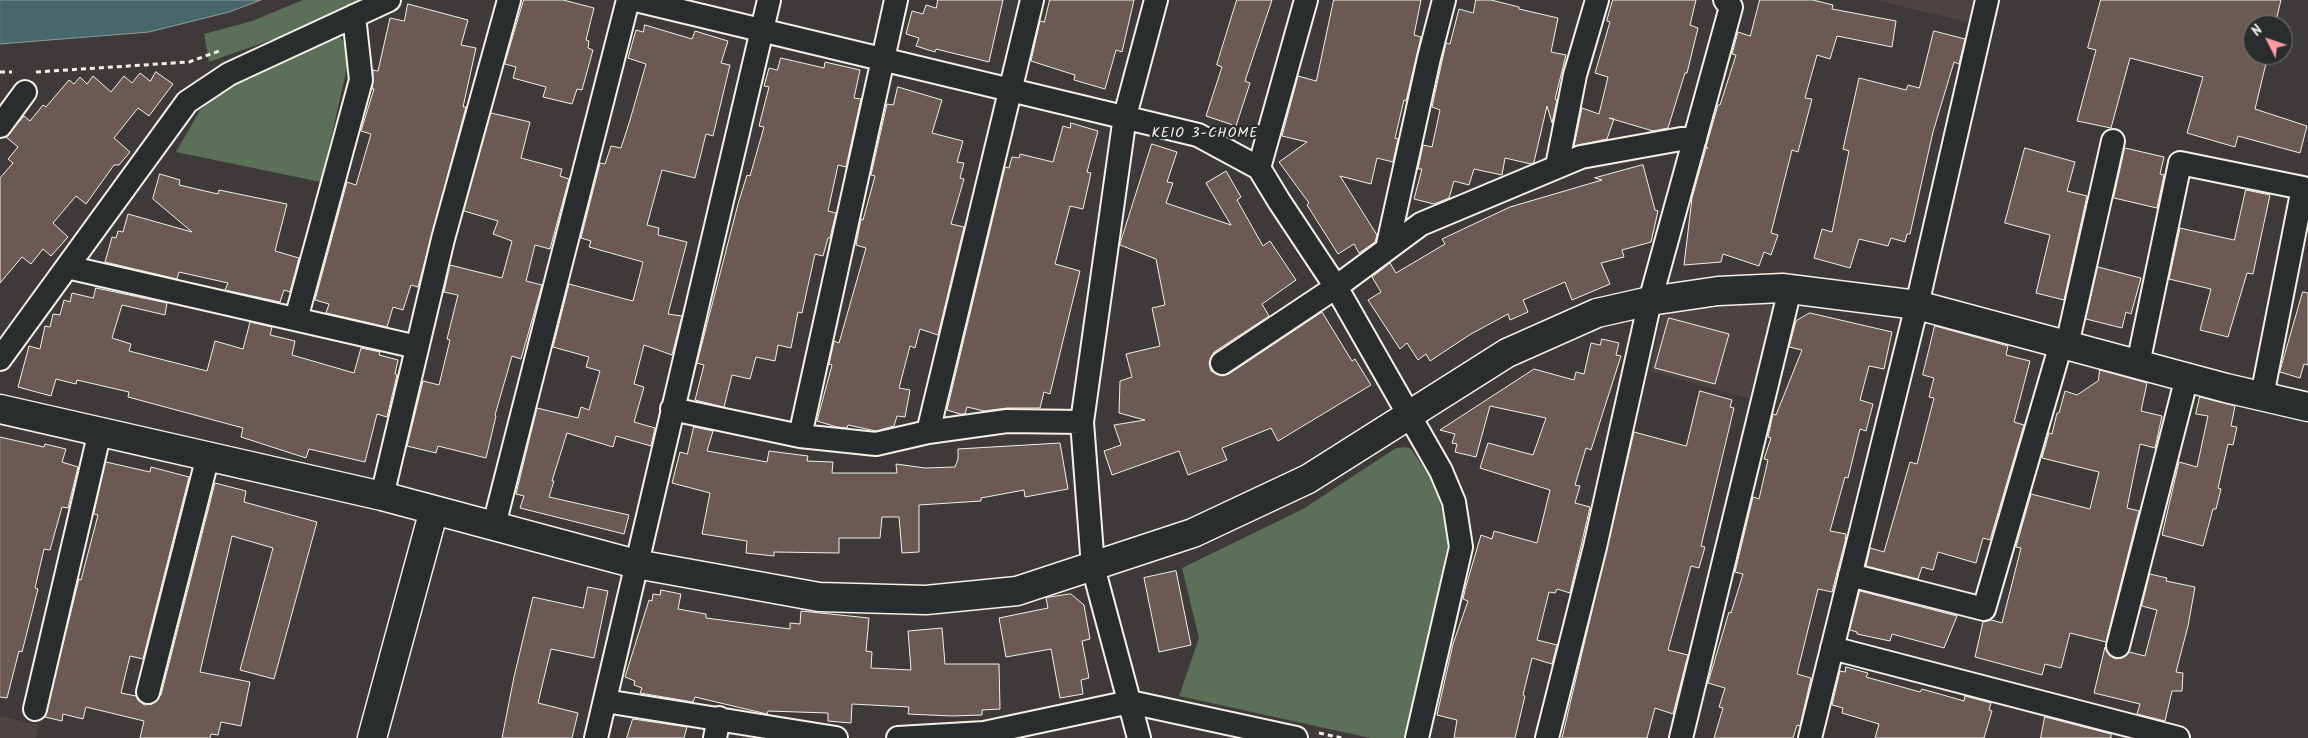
<!DOCTYPE html>
<style>
body{margin:0}
#map{position:relative;width:2308px;height:738px;overflow:hidden;background:#3e3a3a;font-family:Kalam,sans-serif}
canvas{display:block}
.north{position:absolute;left:2243px;top:15px;width:50px;height:50px;box-sizing:border-box;background:#2a2d2e;border:1px solid #7b7b78;border-radius:50%;rotate:311deg;font-size:14px;font-weight:700;line-height:20px;text-align:center;color:#f4f1e8}
.north::after{content:'';display:block;margin:auto;width:18px;height:22px;background:#ff9aa2;clip-path:polygon(50% 0,100% 100%,50% 72%,0 100%)}
</style>
<div id="map">
<canvas width="2308" height="738"></canvas>
<div class="north">N</div>
</div>
<script>
const g = document.querySelector('canvas').getContext('2d');
g.lineJoin = 'round';
function paint(path, color) { g.fillStyle = color; g.fill(path, 'evenodd'); }
function stroke(path, color, width, dash) { g.strokeStyle = color; g.lineWidth = width; g.lineCap = dash ? 'butt' : 'round'; g.setLineDash(dash || []); g.stroke(path); }
function write(font, color, halo, rows, align = 'center') {
  g.font = font + ' Kalam,sans-serif'; g.lineWidth = 5; g.setLineDash([]); g.textBaseline = 'middle'; g.strokeStyle = halo; g.fillStyle = color; for (const [text, x, y, turn = 0] of rows) {
    g.save(); g.translate(x, y); g.rotate((+turn || 0) * Math.PI / 180); g.textAlign = isNaN(turn) ? turn : align; if (halo) g.strokeText(text, 0, 0); g.fillText(text, 0, 0); g.restore();
  }
}
const built = new Path2D(`
 M1876 0H1977L1971 23Z
 M1758 298 1773 306 1749 399 1650 371 1662 314Z
 M0 716 39 725 36 738H0Z`);
const green = new Path2D(`
 M303 0H366L318 23 209 62 204 34 252 21Z
 M339 36 351 50 321 182 176 152 200 110 238 79Z
 M1406 447 1411 449 1433 482 1442 510 1448 543 1406 738H1370L1179 696 1199 638 1182 568 1303 509 1396 448Z`);
const water = new Path2D(`
 M0 0H261L229 12 149 32 0 44Z`);
const building = new Path2D(`
 M524 0H563L594 8 586 40 589 41 588 48 593 50 582 90 577 89 572 104 543 97 546 87 513 78 516 67 505 64Z
 M938 0H1003L989 62 936 49 935 52 916 46 919 38 906 34 912 11 923 14 926 5 936 8Z
 M1050 0H1134L1122 52 1116 50 1105 89 1074 80 1075 75 1031 61 1040 21 1044 22Z
 M1237 0H1272L1245 81 1250 83 1236 126 1206 116 1222 67 1217 65Z
 M1334 0H1421L1414 35 1421 37 1406 101 1404 100 1395 138 1398 139 1393 162 1377 158 1371 184 1340 176 1377 235 1375 242 1359 253 1354 244 1338 254 1307 205 1309 203 1279 162 1307 142 1282 136 1298 76 1316 81Z
 M1476 0H1491L1519 7V9L1558 18 1551 52 1566 55 1555 99 1557 100 1552 123 1547 106 1534 162 1531 164 1505 158 1502 175 1474 169 1469 185 1454 181 1449 198 1434 204 1414 199 1422 169H1418L1423 145 1432 147 1440 110 1432 107 1446 43 1450 44 1459 9 1473 13Z
 M1613 0H1696L1690 25 1698 28 1687 73H1685L1668 128 1653 131 1609 118 1614 119 1607 139 1574 146 1582 108 1599 114 1608 77 1595 73 1610 22 1607 21Z
 M1760 0H1813L1833 5 1832 9 1896 21 1892 47 1837 36 1830 59 1817 55 1805 98 1812 99 1798 152 1792 150 1771 233 1778 235 1771 255 1764 252 1759 266 1723 254 1721 262 1684 265 1692 198 1706 148H1708L1706 147 1718 105H1720L1736 55 1732 54 1738 32 1750 36Z
 M2101 0H2281L2275 25H2253V55H2268L2255 109 2307 126 2300 153 2238 136 2235 147 2187 133 2203 77 2130 58 2111 128 2077 121 2096 50 2088 48Z
 M408 4 468 20 461 45 476 48 463 107H466L418 287 411 285 403 310 393 307 387 327 326 313 329 304 315 300 347 182 356 185 371 134 361 131 374 89H372L373 70 378 71 390 18 404 21Z
 M645 25 692 39 695 31 728 41 721 63 730 65 713 136 706 134 695 178 662 170 647 225 659 228 658 235 687 242 668 314 682 316 672 355 644 345 634 384 644 387 634 422 655 428 651 446 616 436 613 447 567 433 552 481H554L549 497 629 515 624 534 520 508 524 496 516 494 537 408 578 418 581 407 589 410 600 371 586 367 589 357 553 347 569 284 633 301 643 262 589 247 591 241 581 238 600 163 605 164 611 146 621 148 630 120 646 64 628 58 636 30 643 32Z
 M1934 31 1965 39 1959 64 1954 62 1933 132 1910 234H1907L1905 242 1891 238 1888 246 1859 239 1850 268 1814 258 1822 229 1832 232 1849 151 1843 149 1859 78 1906 90 1908 85 1919 88Z
 M781 58 824 68 825 62 860 70 854 98 861 99 846 167 838 165 828 211 836 213 830 238H828L823 256 815 254 802 313 798 312 791 348 778 345 775 361 756 357 750 379 732 375 724 407 695 400 704 365 697 363 738 204 747 175 750 176 764 127 759 126 769 87 764 86 769 68 777 70Z
 M156 72 173 84 149 116 138 108 114 138 130 152 119 165H114L86 204 76 196 53 223 68 237 51 256 43 249 31 264 22 257 0 283V178L13 163 8 159 18 147 6 137 24 116 30 121 43 105 46 107 69 80 74 84 80 77 87 84 93 76 111 92 124 76 132 83 140 73 150 81Z
 M898 87 942 100 932 133 963 141 957 162 964 163 960 178 964 179 951 224 964 227 938 335 920 329 915 348 910 346 899 388 910 390 905 417 897 416 894 426 876 431 848 425 847 428 837 427 817 421 832 365 829 364 834 341 839 343 866 248 856 245 861 219 863 220 875 176 871 175 887 104 893 105Z
 M491 113 530 122 521 158 562 169 560 176 569 179 550 249 535 245 526 281 542 285 521 359 512 356 495 415 496 416 486 458 438 446 436 453 407 446 423 381 439 385 450 340 447 339 458 295 444 292 450 265 502 278 512 241 493 234 498 221 464 211Z
 M1071 123 1098 131 1087 172 1091 173 1083 209 1070 206 1055 264 1080 271 1050 394 1044 392 1040 408H1007L984 411 967 407 965 414H960L947 410 1005 167 1009 168 1012 157 1019 158 1020 154 1053 162 1063 126 1070 128Z
 M1152 144 1177 152 1167 182 1173 183 1166 203 1231 225 1206 183 1226 171 1241 197 1237 200 1263 246 1270 241 1296 280 1262 304 1269 316 1214 352 1209 363 1211 371 1222 376 1229 374 1322 312 1352 361 1355 359 1371 385 1278 441 1271 428 1222 448 1227 460 1188 475 1179 451 1112 475 1104 451 1121 445 1114 425 1145 420 1119 413 1120 381 1132 377 1126 354 1160 346 1152 308 1165 305 1156 259 1120 245Z
 M2025 148 2075 162 2067 191 2087 196 2064 300 2036 293 2050 235 2005 223Z
 M2125 148 2164 157 2160 174 2164 175 2157 208 2114 198Z
 M1643 165 1655 210 1658 211 1651 242 1622 250 1624 257 1601 263 1610 284 1572 300 1565 282 1523 300 1528 312 1510 320 1508 314 1471 334 1430 361 1426 354 1418 360 1407 343 1400 349 1368 300 1381 292 1372 277 1390 263 1396 273 1445 244 1442 239 1510 207 1602 180 1595 178Z
 M160 174 180 180 179 185 218 194 219 190 287 204 275 251 299 258 290 292 284 290 280 302 225 290 228 283 179 272 177 279 105 262 112 237 116 238 118 231 123 232 128 214 192 232 153 199Z
 M2246 190 2270 195 2253 274 2247 273 2228 337 2200 330 2211 289 2169 279 2180 228 2234 240Z
 M2098 267 2141 278 2131 314 2126 312 2122 328 2086 319Z
 M96 288 167 303 165 315 122 305 112 338 131 344 129 351 207 371 215 341 243 349 250 322 272 327 270 335 295 341 292 355 354 373 361 348 380 352 379 355 398 360 395 374 397 375 387 417 377 414 365 462 309 449 306 458 241 437 243 428 128 397 129 392 77 380 76 384 56 379 51 396 18 387 29 346 40 349 45 326 50 327 53 314 60 315 64 300 70 302 72 293 93 298Z
 M2303 292 2308 293V365L2304 364 2300 378 2280 372Z
 M1810 313 1892 332 1884 369 1869 366 1860 400 1873 404 1866 431 1860 429 1848 478 1845 477 1830 531 1846 534 1845 542 1832 592 1818 589 1797 674 1811 678 1800 726 1797 725 1793 738H1714L1723 708 1719 707 1725 688 1708 683 1729 612 1731 613 1743 574 1735 572 1753 497 1759 499 1768 460 1764 459 1771 438 1768 437 1773 414 1776 415 1802 350 1789 347 1796 321Z
 M1669 318 1729 334 1715 384 1655 368Z
 M1935 326 2008 346 2006 355 2030 361 2014 422 2024 425 1990 540 1983 538 1976 563 1938 552 1933 570 1922 567 1918 579 1866 566 1870 548 1884 552 1910 462 1917 464 1934 398 1929 397 1934 378 1923 375Z
 M1602 339 1619 343 1616 355 1621 356 1591 450 1586 448 1575 485 1580 486 1575 503 1590 507 1570 593 1557 589 1555 593 1549 592 1537 640 1557 645 1552 664 1532 658 1523 695 1525 696 1515 738H1454L1457 720 1437 715 1453 644 1468 601 1463 599 1466 586 1481 535 1492 539 1494 531 1537 543 1550 490 1480 468 1488 443 1533 455 1546 418 1490 406 1476 457 1455 452 1457 444 1452 443 1455 434 1440 430 1534 369 1574 380 1576 372 1584 374 1591 343 1600 345Z
 M2100 370 2147 383 2141 411 2162 416 2155 448 2140 444 2127 508 2139 511 2106 642 2070 633 2061 668 2045 664 2042 675 1975 657 1983 622 1992 620 2002 623 2021 548 2016 547 2031 494 2090 509 2099 472 2042 458 2049 433 2052 434 2057 413H2059L2065 391 2077 395 2098 381Z
 M1700 391 1732 400 1730 407 1734 408 1701 546 1705 547 1699 568 1691 566 1668 650 1688 655 1673 714 1655 708 1647 738H1562L1634 432 1686 446Z
 M2200 397 2235 406 2231 426 2237 427 2233 445 2228 444 2218 488 2221 489 2216 509H2213L2203 546 2162 535 2179 462 2197 467 2208 416 2196 414Z
 M694 427 713 431 707 451 767 462 769 451 808 456 807 461 833 462 832 473H897L896 464 925 468 955 467 958 459V449L1060 443 1068 489 1025 497 1024 490 981 498V501L919 505V552L902 553 899 517H882L880 538H839V553L774 552V556L746 553 747 541 702 534 710 493 672 483 680 452 687 454Z
 M0 437 44 447 45 444 66 449 62 462 78 467 68 508 62 507 50 550 44 549 35 588 38 589 22 652 19 651 7 698 0 697Z
 M106 462 150 472 151 467 189 477 143 659 130 656 121 693 136 696 144 705 152 704 161 695 215 483 246 491 244 502 317 522 274 679 240 670 273 548 232 536 200 672 250 682 241 726 221 722 218 735 211 734 210 738H140L144 721 86 707 83 719 63 714 62 721 45 717 79 579 81 580 98 515 94 514Z
 M1176 571 1191 645 1159 652 1144 578Z
 M2150 574 2167 578 2166 581 2195 587 2188 626 2176 672 2183 673 2182 691H2172L2165 721 2137 714 2140 704 2094 693 2105 647 2109 655 2115 659 2122 658 2129 652 2145 656 2157 610 2142 606Z
 M588 587 608 591 594 658 551 649 538 703 578 713 572 738H502L514 677 533 597 583 608Z
 M661 590 681 594 678 609 706 614V618L790 629V623L800 624 801 611 869 618 866 651 872 652 871 668 911 670 908 631 942 628 945 664H999L1000 709 982 710V715L952 716 908 714 909 707 852 704 851 723 828 721V713L768 711 767 714 695 697 693 702 640 693 642 688 634 685 635 681 625 677 649 600 652 601 653 594 660 595Z
 M1860 591 1957 616 1944 648 1892 634 1890 641 1857 634V632L1850 630Z
 M1071 594 1084 605 1090 639 1082 641 1089 678 1081 680 1083 694 1060 698 1051 649 1006 657 999 618 1048 608 1046 598Z
 M1846 667 1868 673 1866 677 1920 692 1922 689 1964 701 1965 696 1991 703 1989 710 1992 711 1984 738H1875L1879 724 1842 713 1843 708 1832 705 1840 671 1845 672Z
 M2045 717 2111 734V738H2041Z
 M633 719 687 727 684 738H627Z`);
const path = new Path2D(`
 M0 72H12
 M36 72 189 62 219 51
 M1319 733 1342 738`);
const minor = new Path2D(`
 M636 0 1198 135 1259 168 1279 201 1336 287 1441 471 1454 502 1461 547 1417 738
 M0 126 25 92
 M1557 166 1575 75 1597 0
 M1259 168 1306 0
 M1387 249 1429 58 1444 0
 M67 267 417 347
 M296 319 361 80 354 16
 M2067 345 2113 141
 M0 359 187 102 229 74 389 0
 M1222 363 1336 287 1421 224 1581 157 1681 139H1695
 M2138 364 2180 163 2303 188 2262 396
 M672 409 800 436 876 444 928 432 1007 421 1082 422
 M928 432 1032 0
 M800 436 896 0
 M382 496 443 239 509 0
 M494 525 628 0
 M1850 575 1984 609 2061 344
 M2118 646 2187 377
 M1832 648 2178 738
 M148 692 208 456
 M605 701 836 738
 M35 709 100 431
 M596 738 769 0
 M715 738 719 718
 M898 738 984 733 1130 702 1296 738
 M1139 738 1093 567 1082 422 1125 116 1156 0
 M1547 738 1595 547 1650 301 1731 7 1725 0
 M1681 738 1790 289
 M1810 738 1917 305 1987 0`);
const tertiary = new Path2D(`
 M0 409 382 496 636 564 819 597 926 600 1017 591 1193 533 1308 479 1507 353 1597 313 1650 301 1718 291 1782 288 1917 305 2226 388 2308 407
 M372 738 434 510`);
const neighbourhoodNames = [
 ["KEIO 3-CHOME",1205,135]
];
paint(built, '#4c4342');
paint(green, '#5b6f59');
paint(water, '#48676a');
stroke(water, '#8d9e9c', 1);
paint(building, '#6b5956');
stroke(building, '#f4f1e8', 1);
stroke(minor, '#f4f1e8', 26);
stroke(tertiary, '#f4f1e8', 31);
stroke(path, '#f4f1e8', 3, [5, 4]);
stroke(minor, '#2a2d2e', 22);
stroke(tertiary, '#2a2d2e', 28);
g.letterSpacing = '1px';
write('14px', '#f4f1e8', '#2a2d2e', neighbourhoodNames);
g.letterSpacing = '0px';
</script>
